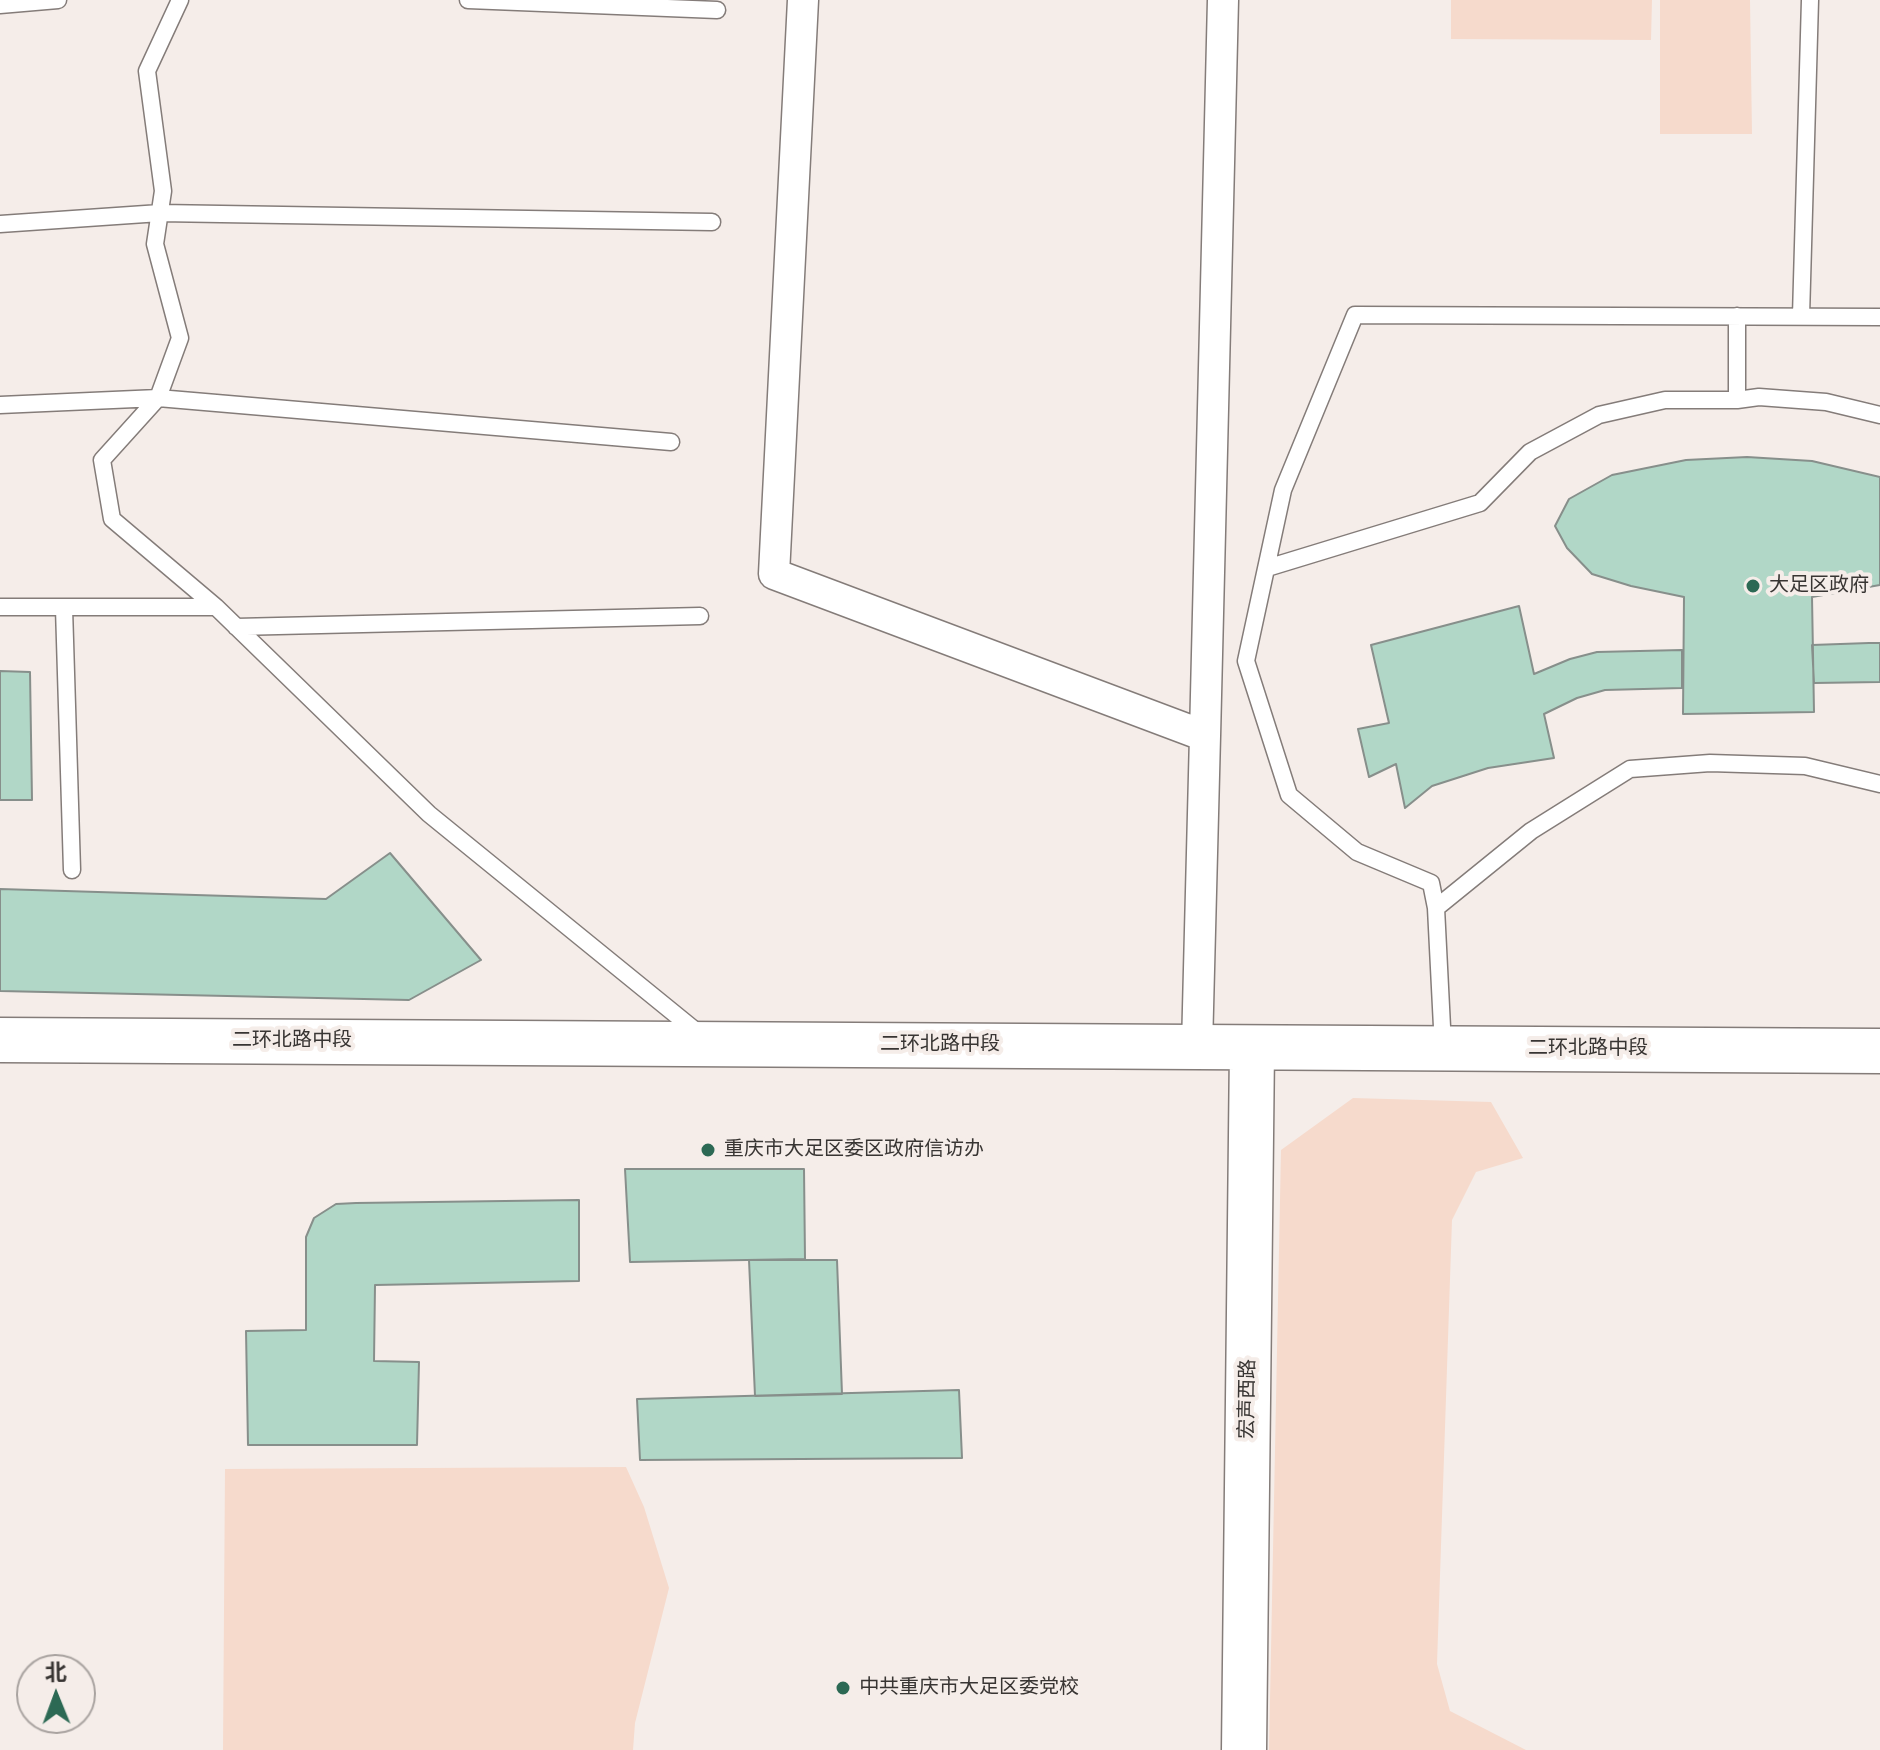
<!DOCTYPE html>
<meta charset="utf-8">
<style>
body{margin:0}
#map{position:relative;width:1880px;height:1750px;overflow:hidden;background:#f5ede9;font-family:"Archivo Narrow","Noto Sans SC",sans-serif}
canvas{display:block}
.north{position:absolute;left:16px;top:1654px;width:80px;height:80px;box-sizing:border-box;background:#f5ede9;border:2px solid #a9a3a0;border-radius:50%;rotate:359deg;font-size:22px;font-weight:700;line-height:32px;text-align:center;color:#383533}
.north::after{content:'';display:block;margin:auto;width:28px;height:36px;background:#2c6954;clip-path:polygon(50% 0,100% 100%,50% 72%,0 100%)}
</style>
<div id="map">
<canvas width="1880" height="1750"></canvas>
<div class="north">北</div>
</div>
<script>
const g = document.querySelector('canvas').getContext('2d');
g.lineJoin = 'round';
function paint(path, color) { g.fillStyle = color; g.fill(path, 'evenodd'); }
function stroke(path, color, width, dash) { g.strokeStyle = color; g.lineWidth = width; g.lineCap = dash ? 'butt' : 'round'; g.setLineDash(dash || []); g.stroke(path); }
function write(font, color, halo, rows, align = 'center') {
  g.font = font + ' "Archivo Narrow","Noto Sans SC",sans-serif'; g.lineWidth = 8; g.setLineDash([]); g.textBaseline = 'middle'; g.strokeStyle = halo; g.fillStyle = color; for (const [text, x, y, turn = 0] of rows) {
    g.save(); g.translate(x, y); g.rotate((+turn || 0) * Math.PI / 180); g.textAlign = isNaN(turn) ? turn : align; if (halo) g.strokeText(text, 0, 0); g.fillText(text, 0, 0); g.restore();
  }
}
const green = new Path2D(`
 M1451 0H1652L1651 40 1451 39Z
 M1660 0H1750L1752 134H1660Z
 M1353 1098 1491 1102 1523 1158 1476 1172 1452 1220 1437 1664 1450 1711 1526 1750H1269L1281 1150Z
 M626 1467 644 1507 669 1588 635 1723 633 1750H223L225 1469Z`);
const building = new Path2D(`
 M1747 457 1812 461 1880 477V585L1812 597 1814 712 1683 714 1684 597 1631 586 1592 574 1567 548 1555 526 1569 499 1612 475 1686 460Z
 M1519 606 1534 674 1570 659 1597 652 1682 650V688L1605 690 1577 698 1544 714 1554 758 1488 768 1432 786 1405 808 1396 764 1369 777 1358 729 1389 723 1371 645Z
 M1869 643H1880V682L1814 683 1812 645Z
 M0 671 30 672 32 800H0Z
 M390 853 481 960 409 1000 0 991V889L326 899Z
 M625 1169H804L805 1259 630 1262Z
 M579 1200V1281L375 1285 374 1361 419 1362 417 1445H248L246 1331 306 1330V1237L314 1218 336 1204 356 1203Z
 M749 1260H837L842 1394 755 1396Z
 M959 1390 962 1458 640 1460 637 1399Z`);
const lane = new Path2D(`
 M180 0 147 71 163 191 155 244 180 338 158 398 102 460 112 519 216 607
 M468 0 717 10
 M0 5 58 0
 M0 224 160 213 712 222
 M1737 316V400
 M1801 316 1810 0
 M0 405 158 398 671 442
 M1267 568 1480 503 1530 452 1599 415 1665 400H1737L1759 397 1826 402 1880 415
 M0 607H216L429 814 702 1036
 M64 608 72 870
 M236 627 700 616
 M1436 908 1531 831 1630 769 1710 763 1805 766 1880 784
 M1443 1047 1436 908 1431 883 1357 852 1289 795 1246 661 1283 490 1355 315 1880 317`);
const street = new Path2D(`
 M803 0 774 574 1205 736 1197 1047
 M1205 736 1223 0`);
const secondary = new Path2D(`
 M0 1040 1880 1051
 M1244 1750 1252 1048`);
const markers = [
 [1753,586,8,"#2c6954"],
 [708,1150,8,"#2c6954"],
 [843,1688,8,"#2c6954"]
];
const poiNames = [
 ["大足区政府",1769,586],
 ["重庆市大足区委区政府信访办",724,1150],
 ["中共重庆市大足区委党校",859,1688]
];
const streetNames = [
 ["二环北路中段",292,1041],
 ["二环北路中段",940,1045],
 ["二环北路中段",1588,1049],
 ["宏声西路",1248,1399,-89]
];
paint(green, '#f6dacc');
paint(building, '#b1d7c7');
stroke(building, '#878f8b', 2);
stroke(lane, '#847c79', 19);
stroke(street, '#847c79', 33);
stroke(secondary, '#847c79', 47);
stroke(lane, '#fff', 16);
stroke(street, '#fff', 30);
stroke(secondary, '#fff', 44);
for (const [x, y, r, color] of markers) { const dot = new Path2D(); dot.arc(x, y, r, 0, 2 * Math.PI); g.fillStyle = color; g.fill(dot); stroke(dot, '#f5ede9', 3); }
write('20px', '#383533', '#f5ede9', poiNames, 'left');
write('20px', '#383533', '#f5ede9', streetNames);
</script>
